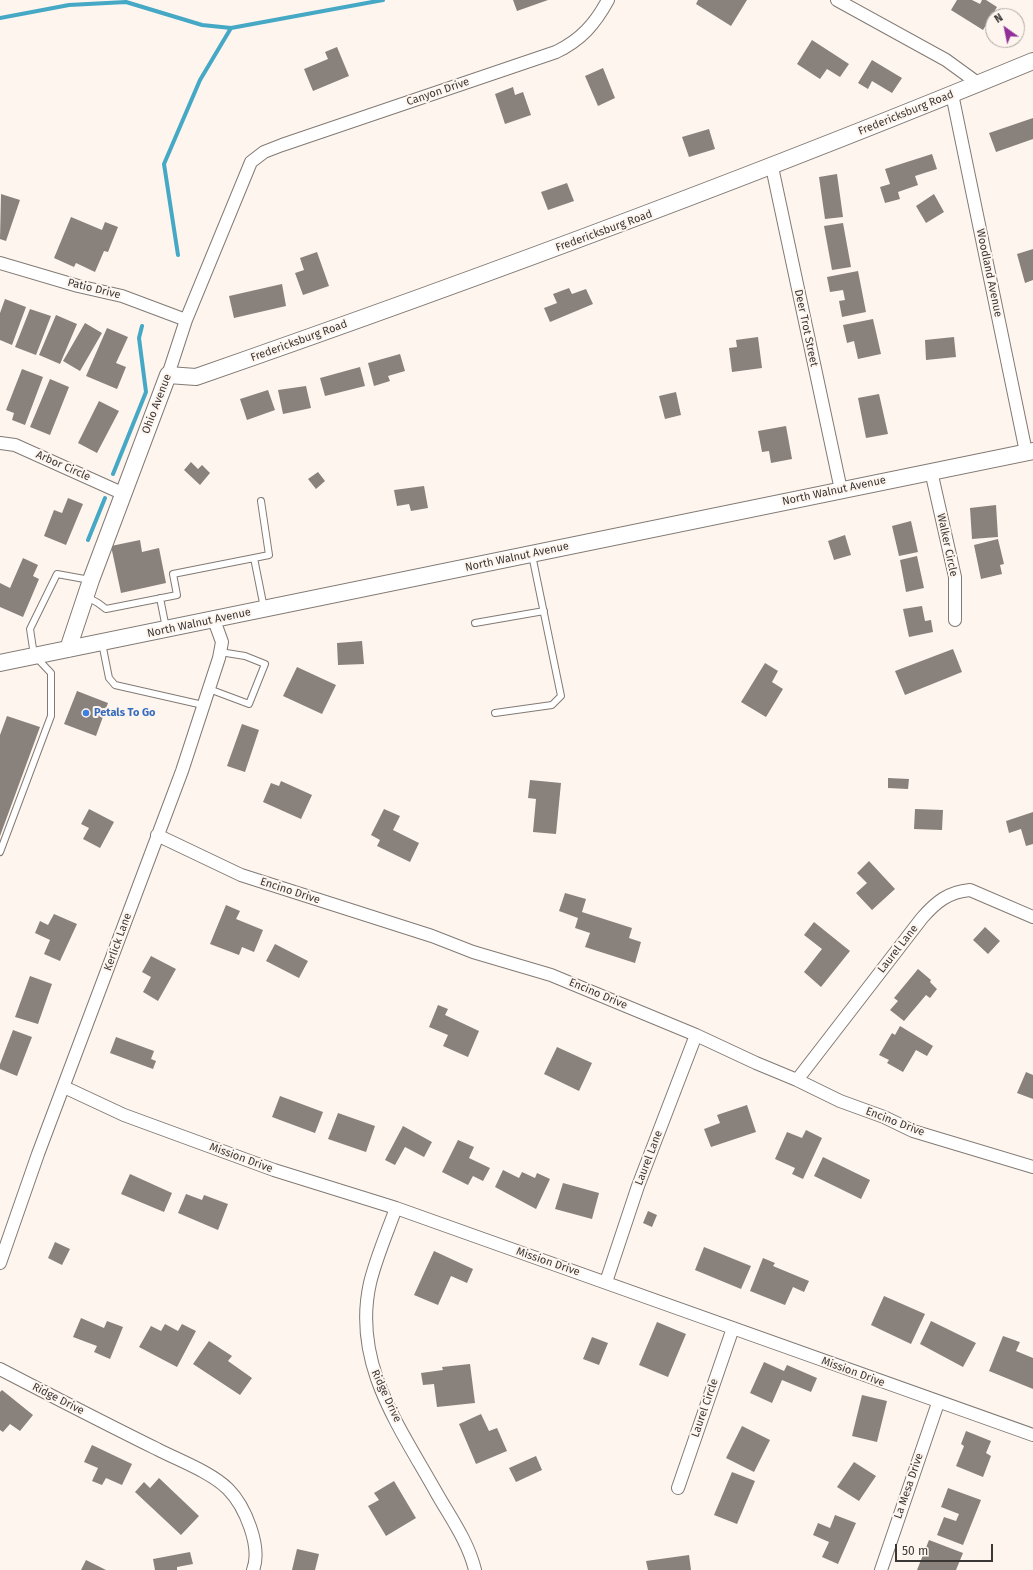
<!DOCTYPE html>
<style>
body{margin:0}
#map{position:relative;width:1033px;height:1570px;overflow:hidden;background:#fef5ef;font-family:"Fira Sans",sans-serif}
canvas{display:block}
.north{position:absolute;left:985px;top:8px;width:40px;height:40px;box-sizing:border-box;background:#fef5ef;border:1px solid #b0a9a5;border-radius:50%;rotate:327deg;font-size:11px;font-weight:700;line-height:16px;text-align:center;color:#3a3735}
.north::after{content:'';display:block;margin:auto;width:14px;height:18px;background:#913099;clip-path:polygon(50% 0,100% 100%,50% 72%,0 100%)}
.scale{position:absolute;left:895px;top:1544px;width:98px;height:18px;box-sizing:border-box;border:2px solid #3a3735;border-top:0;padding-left:5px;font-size:12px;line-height:14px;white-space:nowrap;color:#3a3735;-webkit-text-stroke:3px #fef5ef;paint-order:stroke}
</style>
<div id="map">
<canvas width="1033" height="1570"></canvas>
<div class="north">N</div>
<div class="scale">50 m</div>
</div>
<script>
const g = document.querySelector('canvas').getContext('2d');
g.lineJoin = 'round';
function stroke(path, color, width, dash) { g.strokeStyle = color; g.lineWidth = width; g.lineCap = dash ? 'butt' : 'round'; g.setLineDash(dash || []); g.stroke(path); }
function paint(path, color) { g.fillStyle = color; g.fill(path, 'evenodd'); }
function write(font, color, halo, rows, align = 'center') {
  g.font = font + ' "Fira Sans",sans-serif'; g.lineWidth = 4; g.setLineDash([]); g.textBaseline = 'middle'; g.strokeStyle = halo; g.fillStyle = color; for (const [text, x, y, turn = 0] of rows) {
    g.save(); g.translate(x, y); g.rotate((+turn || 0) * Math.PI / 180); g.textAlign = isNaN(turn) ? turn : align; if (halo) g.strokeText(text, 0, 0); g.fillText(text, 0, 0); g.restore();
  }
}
const stream = new Path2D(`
 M0 18 69 5 126 2 202 25 231 28 383 0
 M178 255 164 164 200 80 231 28
 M113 474 146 392 139 338 142 326
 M88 540 105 498`);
const building = new Path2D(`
 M513 0H548L517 11Z
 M698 0H747L731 26 696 4Z
 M957 0H972L980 4 982 0H986L997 7 983 30 951 10Z
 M812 40 849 64 840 77 827 69 820 79 797 64Z
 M337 47 349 76 313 91 304 69 328 59 325 52Z
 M872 60 902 78 892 93 872 81 868 89 858 83Z
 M603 68 615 98 598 106 585 76Z
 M513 87 515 95 523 92 531 115 505 124 495 94Z
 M1033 118V139L996 152 989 133Z
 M709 129 715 149 689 157 682 137Z
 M932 154 937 169 915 176 918 185 898 192 900 199 885 203 880 187 890 184 885 169Z
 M837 174 843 217 825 219 819 177Z
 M567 183 574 201 548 210 541 192Z
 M1 194 20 200 6 241 0 239Z
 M934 194 944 212 926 223 916 206Z
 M71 217 102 230 105 222 118 227 108 252 104 251 95 272 76 263 74 267 54 258Z
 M843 223 851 267 832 270 824 226Z
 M1033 249V280L1025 283 1017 254Z
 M317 252 329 286 303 295 295 273 304 270 300 258Z
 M858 271 866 312 842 317 839 301 845 300 843 290 830 292 827 277Z
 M282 284 286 306 234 318 229 296Z
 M569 288 572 294 586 289 593 304 550 322 544 308 557 303 553 294Z
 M5 299 26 307 12 345 0 340V313Z
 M30 309 51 316 36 355 15 347Z
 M56 315 77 324 60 364 39 355Z
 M873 319 881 354 858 359 854 341 847 343 843 325Z
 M85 323 102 333 80 371 63 361Z
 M107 328 128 337 116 363 126 367 117 389 86 376Z
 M758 337 762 368 732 372 729 348 737 347 736 340Z
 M954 337 956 357 926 360 925 340Z
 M400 354 405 371 388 376 390 381 374 386 368 363Z
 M360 367 365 386 325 396 320 378Z
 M22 369 43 377 25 425 12 420 14 413 6 410Z
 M50 379 69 387 50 435 30 427Z
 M306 386 311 408 283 414 278 390Z
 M268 390 275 410 247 420 240 399Z
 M676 392 681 415 665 419 659 396Z
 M879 394 888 434 866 438 858 398Z
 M99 401 119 411 97 453 78 443Z
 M786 426 792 459 771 463 769 451 762 452 758 431Z
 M191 462 198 469 202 465 210 473 200 485 184 470Z
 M318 472 325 481 316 489 308 479Z
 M424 486 428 508 411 511 409 504 397 506 394 490Z
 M68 498 83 504 66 545 44 536 54 510 62 513Z
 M996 505 998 537 972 539 970 508Z
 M911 521 918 552 899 556 892 526Z
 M845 535 851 555 834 560 828 541Z
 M998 539 1004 564 1000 565 1002 574 981 579 974 545Z
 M140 540 142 552 159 548 166 583 121 593 111 546Z
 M917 556 924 588 906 592 900 560Z
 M23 558 38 565 33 576 39 579 23 617 0 607V583L10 588Z
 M922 606 925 621 931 620 933 632 909 637 903 609Z
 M362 641 364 664 338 665 337 643Z
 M953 649 962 672 905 695 895 671Z
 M765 663 778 671 772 682 783 689 766 717 741 702Z
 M297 667 336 685 322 714 283 696Z
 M77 691 108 703 96 736 64 724Z
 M7 716 40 727 0 836V735Z
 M242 724 259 730 245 772 227 766Z
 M888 778 909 779 908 789 888 788Z
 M530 780 561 783 556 834 533 832 536 799 528 798Z
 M281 781 312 795 301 819 263 802 271 783 279 786Z
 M89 809 114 822 100 848 83 839 89 828 81 824Z
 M384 809 400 816 393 830 419 843 410 862 377 846 380 840 371 835Z
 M915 809 943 810 942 830 914 829Z
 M1033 812V844L1026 846 1021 829 1009 833 1006 821Z
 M869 861 895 889 872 910 856 893 867 883 857 873Z
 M565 893 586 899 582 912 632 928 629 938 641 942 635 963 585 947 590 933 575 928 578 918 559 911Z
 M226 905 240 911 236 919 263 930 254 952 242 947 239 955 210 944Z
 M54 914 77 924 60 961 44 954 50 940 35 933 40 921 48 925Z
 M814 922 850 951 821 987 804 972 822 949 804 935Z
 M985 927 1000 941 988 954 973 940Z
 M275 944 308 961 299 978 266 961Z
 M151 956 176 969 158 1001 143 992 151 977 142 972Z
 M918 969 931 980 930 982 937 989 930 998 926 995 904 1021 890 1010 898 1001 894 998Z
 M30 976 52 984 38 1024 15 1017Z
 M438 1005 448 1009 445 1015 479 1031 468 1057 443 1046 448 1035 429 1027Z
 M900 1026 933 1046 927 1056 916 1050 903 1072 887 1063 889 1060 879 1055 892 1033 895 1035Z
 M13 1030 32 1037 17 1076 0 1069V1064Z
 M116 1037 154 1051 151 1059 156 1061 153 1069 110 1053Z
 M557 1047 592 1063 579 1091 544 1074Z
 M1026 1072 1033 1075V1099L1017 1093Z
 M280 1096 323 1112 315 1133 272 1117Z
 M747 1105 756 1132 711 1147 704 1129 720 1123 717 1115Z
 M338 1113 375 1126 366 1152 328 1139Z
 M403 1126 432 1142 424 1157 405 1147 395 1165 385 1160Z
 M806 1130 822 1138 803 1179 792 1174 795 1168 775 1159 787 1132 802 1138Z
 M458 1140 474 1147 469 1158 490 1168 483 1181 473 1176 468 1185 442 1172Z
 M823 1157 870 1180 861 1199 814 1176Z
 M503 1170 519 1178 522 1172 535 1178 537 1173 550 1179 536 1209 495 1187Z
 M130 1174 172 1193 164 1212 121 1194Z
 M563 1183 599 1193 592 1219 555 1209Z
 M186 1194 202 1200 204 1195 228 1204 218 1230 178 1213Z
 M648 1211 657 1215 652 1227 643 1223Z
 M55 1242 70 1249 62 1265 48 1258Z
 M704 1247 751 1266 741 1289 695 1270Z
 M434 1251 473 1269 467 1283 451 1276 438 1305 414 1295Z
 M763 1258 775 1263 773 1266 809 1281 804 1292 793 1287 785 1305 750 1291Z
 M884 1296 925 1314 911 1344 871 1325Z
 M81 1318 104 1328 107 1321 123 1327 110 1359 94 1352 97 1346 73 1337Z
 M931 1321 976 1343 963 1367 920 1344Z
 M657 1322 686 1334 668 1377 639 1365Z
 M165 1324 178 1331 182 1324 196 1331 177 1367 139 1347 151 1326 161 1331Z
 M1003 1336 1020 1342 1016 1351 1033 1358V1389L989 1371Z
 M592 1337 608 1343 599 1365 583 1359Z
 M209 1341 232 1356 228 1361 252 1378 240 1395 193 1364Z
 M764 1362 784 1371 787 1365 817 1378 811 1392 782 1380 772 1403 750 1393Z
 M470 1364 475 1403 437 1407 434 1384 423 1385 421 1373 443 1370 442 1367Z
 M2 1390 33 1415 20 1431 10 1424 3 1432 0 1430V1392Z
 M862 1395 887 1401 877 1442 852 1436Z
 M481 1414 489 1431 497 1428 507 1451 476 1464 459 1424Z
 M742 1426 770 1440 754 1472 726 1458Z
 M966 1431 991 1441 986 1453 991 1456 983 1477 956 1466 964 1446 961 1444Z
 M92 1445 132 1464 122 1485 106 1478 102 1485 92 1481 98 1468 84 1462Z
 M536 1456 542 1470 516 1482 509 1468Z
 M854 1462 876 1476 859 1501 837 1487Z
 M732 1472 755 1481 737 1524 714 1515Z
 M159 1478 199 1516 181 1535 135 1492 144 1482 150 1488Z
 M394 1481 416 1518 386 1536 368 1506 379 1500 374 1493Z
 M948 1488 981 1500 963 1545 937 1535 944 1517 956 1521 959 1514 941 1507Z
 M835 1515 856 1523 838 1564 822 1557 829 1542 813 1535 818 1523 830 1528Z
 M929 1540 963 1553 956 1570H917Z
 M297 1549 319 1554 315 1570H292Z
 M190 1552 193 1564 177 1567V1570H155L153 1559Z
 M689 1555 691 1570H648L646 1561Z
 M86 1560 106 1570H81Z`);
const lane = new Path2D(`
 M261 501 269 555 254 558 264 608
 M87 597 98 603 106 609 177 595 173 574 254 558
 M160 598 166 628
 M475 623 544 611
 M102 643 109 678 115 685 203 705
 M209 689 249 704 265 664 245 656 220 652
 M495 713 552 705 561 696 532 555
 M0 852 51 716V673L34 655 30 629 57 574 90 580`);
const street = new Path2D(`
 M837 0 946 60 979 84
 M952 94 1026 452
 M772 167 841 490
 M0 263 78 286 122 296 186 320
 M168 375 186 320 251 162 264 152 282 145 556 52C581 40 595 24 608 0
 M0 443 15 445 124 494
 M931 471 955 577V620
 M157 835 241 875 432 936 473 952 551 975 696 1035 756 1063 797 1080 840 1101 884 1117 913 1131 1033 1167
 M797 1080 922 918C936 902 948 892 970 890L1033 917
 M64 1087 124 1115 274 1170 396 1208 1033 1435
 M396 1208C387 1233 376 1258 370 1283 352 1363 399 1426 436 1492 450 1517 468 1541 475 1570
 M0 1263 38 1154 182 771 219 658 222 642 214 620
 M606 1282 638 1186 696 1035
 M0 1369C52 1396 104 1423 157 1449 178 1460 211 1472 228 1489 245 1506 262 1547 253 1570
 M678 1488 733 1328
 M881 1570 938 1403`);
const secondary = new Path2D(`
 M68 649 91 580 168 375 196 377C477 279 757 175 1033 61
 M0 663 1033 451`);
const markers = [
 [86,713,4,"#3f7fe0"]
];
const streetNames = [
 ["Canyon Drive",438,92,-19],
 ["Fredericksburg Road",906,113,-22],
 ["Fredericksburg Road",604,231,-20],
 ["Woodland Avenue",989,273,78],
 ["Patio Drive",94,289,14],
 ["Deer Trot Street",806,328,78],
 ["Fredericksburg Road",299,341,-20],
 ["Ohio Avenue",157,404,-69],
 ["Arbor Circle",63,466,24],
 ["North Walnut Avenue",834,491,-12],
 ["Walker Circle",947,545,78],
 ["North Walnut Avenue",517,557,-12],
 ["North Walnut Avenue",199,623,-12],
 ["Encino Drive",290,891,18],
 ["Kerlick Lane",118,942,-70],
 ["Laurel Lane",898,949,-52],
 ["Encino Drive",598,994,23],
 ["Encino Drive",895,1122,21],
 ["Mission Drive",241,1158,20],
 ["Laurel Lane",649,1158,-69],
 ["Mission Drive",548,1262,19],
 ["Mission Drive",853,1372,20],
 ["Ridge Drive",386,1396,65],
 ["Ridge Drive",58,1399,27],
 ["Laurel Circle",705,1408,-71],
 ["La Mesa Drive",909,1486,-71]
];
const shopNames = [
 ["Petals To Go",94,713]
];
stroke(stream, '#45a8c5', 4);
paint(building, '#89817c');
stroke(lane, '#827a74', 8);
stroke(street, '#827a74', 14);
stroke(secondary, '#827a74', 18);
stroke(lane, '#fff', 6);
stroke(street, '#fff', 12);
stroke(secondary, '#fff', 16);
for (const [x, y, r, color] of markers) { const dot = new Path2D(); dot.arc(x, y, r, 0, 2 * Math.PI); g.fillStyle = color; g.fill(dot); stroke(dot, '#fef5ef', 1.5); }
write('11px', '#3a3735', '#fef5ef', streetNames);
write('bold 11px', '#366cbe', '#fef5ef', shopNames, 'left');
</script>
